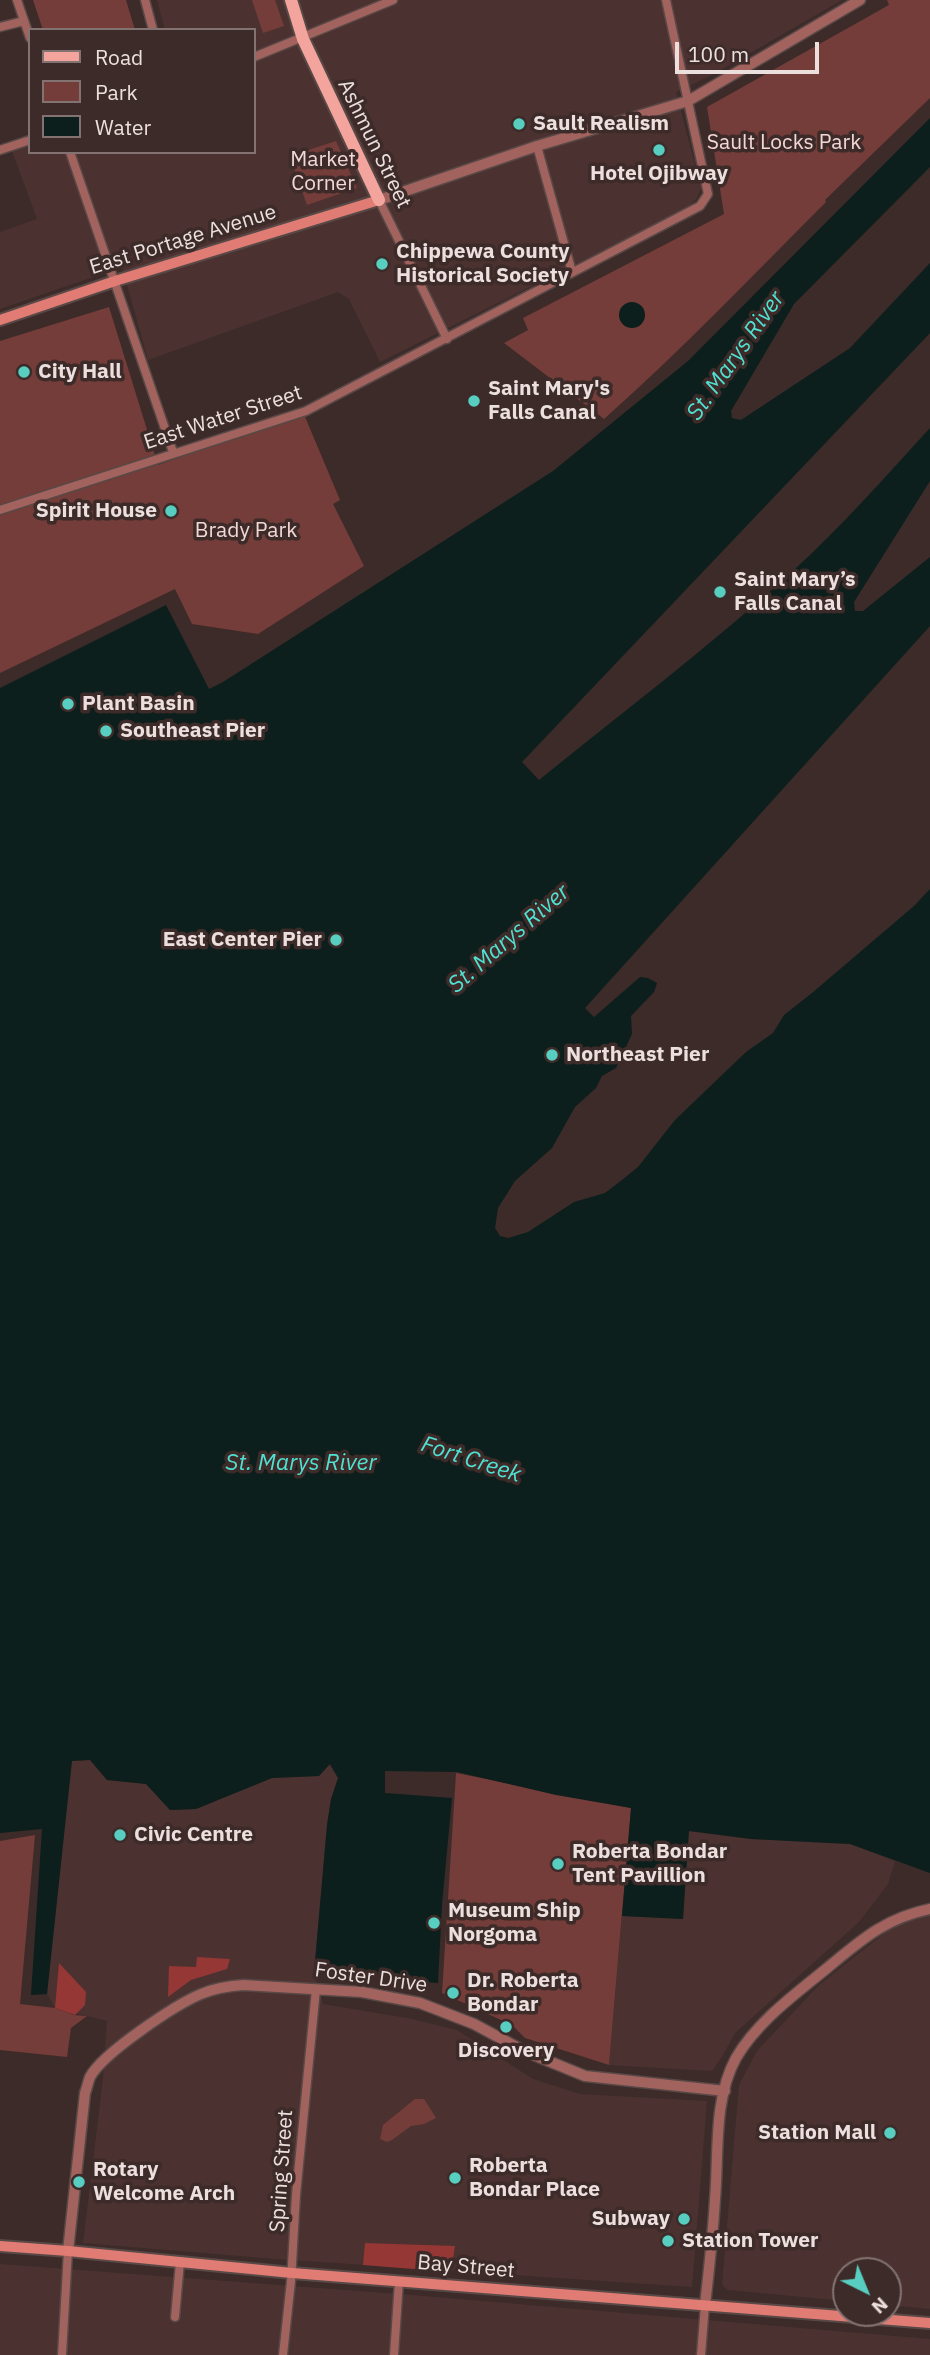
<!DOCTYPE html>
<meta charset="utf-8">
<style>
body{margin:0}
#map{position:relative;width:930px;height:2355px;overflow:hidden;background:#3c2b29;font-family:"IBM Plex Sans",sans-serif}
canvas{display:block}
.legend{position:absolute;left:28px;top:28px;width:228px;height:126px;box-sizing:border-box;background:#3c2b29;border:2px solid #827372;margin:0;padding:9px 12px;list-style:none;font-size:21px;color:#ece0df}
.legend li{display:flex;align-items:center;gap:14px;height:35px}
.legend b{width:35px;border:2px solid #827372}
.north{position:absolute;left:832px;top:2257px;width:70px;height:70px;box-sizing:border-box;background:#3c2b29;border:2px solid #827372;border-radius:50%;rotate:137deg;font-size:19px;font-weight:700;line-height:28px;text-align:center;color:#ece0df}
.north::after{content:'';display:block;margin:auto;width:24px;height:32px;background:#58cec0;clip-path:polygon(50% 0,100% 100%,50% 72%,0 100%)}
.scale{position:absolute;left:675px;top:42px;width:144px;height:32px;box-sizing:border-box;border:4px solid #ece0df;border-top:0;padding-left:9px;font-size:21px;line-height:24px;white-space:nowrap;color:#ece0df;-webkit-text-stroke:5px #3c2b29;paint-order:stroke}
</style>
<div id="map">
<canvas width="930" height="2355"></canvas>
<ul class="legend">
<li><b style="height:9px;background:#f3a49d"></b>Road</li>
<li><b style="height:19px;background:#743d39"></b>Park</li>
<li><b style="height:19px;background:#0c1f1c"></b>Water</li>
</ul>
<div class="north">N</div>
<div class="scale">100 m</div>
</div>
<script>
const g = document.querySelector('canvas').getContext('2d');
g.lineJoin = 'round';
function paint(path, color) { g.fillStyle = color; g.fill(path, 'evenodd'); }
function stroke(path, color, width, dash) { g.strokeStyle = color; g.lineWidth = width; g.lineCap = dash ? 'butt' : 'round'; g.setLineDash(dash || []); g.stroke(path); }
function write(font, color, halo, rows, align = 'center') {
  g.font = font + ' "IBM Plex Sans",sans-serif'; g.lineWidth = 7; g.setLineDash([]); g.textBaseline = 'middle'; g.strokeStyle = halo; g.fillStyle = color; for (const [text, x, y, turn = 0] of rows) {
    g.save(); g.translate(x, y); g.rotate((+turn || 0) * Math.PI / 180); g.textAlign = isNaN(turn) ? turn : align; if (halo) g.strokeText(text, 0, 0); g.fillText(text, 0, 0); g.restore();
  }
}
const built = new Path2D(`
 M157 0H842L714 74 676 92 701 188 697 198 686 209 380 362 349 299 338 292 148 360 122 267 0 309V232L37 219 12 151 30 145V152H254V30H165Z
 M90 1760 107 1780 146 1784 170 1810 196 1809 272 1778 319 1776 329 1764 338 1778 331 1799 327 1825 314 1973 323 2004 407 2018 457 2030 533 2079 580 2094 707 2101 692 2287 276 2259 83 2243 103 2079 107 2021 55 2008 47 1994 71 1761Z
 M688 1831 751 1839 850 1844 895 1861 888 1884 859 1922 735 2033 723 2055 712 2071 609 2065 622 1916 683 1919Z
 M930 1915V2309L888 2305V2271H846V2301L728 2290 722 2285 739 2085 757 2051 819 1985 901 1920Z
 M0 2264 412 2295 930 2339V2355H0Z`);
const green = new Path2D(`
 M33 0H126L135 30H43Z
 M252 0H275L284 26 263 33Z
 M887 0H930V98L825 200 826 202C753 275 682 350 604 419L504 343 528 330 523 318 724 214 707 107 889 5Z
 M336 141 357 188 307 205 290 156Z
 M109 307 158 465 303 412 340 500 333 504 364 566 258 634 192 624 175 589 0 673V341Z
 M456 1773 631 1808 609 2065 525 2038 512 2025 442 1993Z
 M35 1835 20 2004 55 2008 74 2015 87 2016 71 2028 67 2057 0 2050V1841Z
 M415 2099H424L436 2118 424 2124 411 2126 392 2140 387 2142 380 2139 383 2125Z`);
const forest = new Path2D(`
 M197 1957 230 1959 227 1969 191 1980 168 1997 169 1966 196 1967Z
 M59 1963 86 1992 85 2005 75 2015 55 2008Z
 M365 2243 455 2246 451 2272 363 2265Z`);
const water = new Path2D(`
 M930 118V167L794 304 731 411 732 418 741 420 850 348 930 263V333L522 762 539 780C624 711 713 644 794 570 842 526 886 476 930 428V481L854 602 855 611H863L930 557V626L585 1008 594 1017 640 977 648 978 657 983 654 992 631 1016 632 1034 616 1068 602 1076 596 1088 575 1107 552 1148 515 1181 498 1208 495 1228 500 1236 508 1238 528 1232 574 1202 605 1193 622 1180 638 1167 675 1120 746 1052 773 1033 784 1015 812 993 914 906 930 889V1873L850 1844 751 1839 689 1831 683 1919 622 1916 631 1808 556 1795 457 1772 385 1771V1793L452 1798 442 1904 438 1983 390 1980 385 1974 361 1972 355 1977 314 1973 327 1825 331 1799 338 1778 330 1764 319 1776 272 1778 196 1809 170 1810 146 1784 107 1780 90 1760 72 1761 47 1994 31 1995 42 1829 0 1833V688L166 605 209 689 223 682 553 471 688 361Z
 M619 315a13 13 0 1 1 26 0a13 13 0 1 1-26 0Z`);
const minor = new Path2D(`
 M17 0 30 38
 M145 0 153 30
 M0 27 24 21
 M254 57 393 0
 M537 146 572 272
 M0 150 30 140
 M70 152 173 452
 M379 200 447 339
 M0 510 306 411 700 206 708 194 666 0
 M175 2317 180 2262
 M62 2355 68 2251
 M283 2355 291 2281 296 2195 316 1989
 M394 2355 399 2281
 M701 2355 705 2305`);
const tertiary = new Path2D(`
 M379 200 537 146 688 101 860 0
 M68 2251 85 2093C87 2088 88 2082 90 2077 103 2053 175 2005 201 1994 215 1988 228 1986 243 1985L362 1992 420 2003 474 2024 524 2051 585 2076 725 2091
 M705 2305C709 2270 713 2234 715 2199 719 2154 713 2100 736 2058 757 2022 794 1995 826 1969 860 1941 885 1918 930 1909`);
const secondary = new Path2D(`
 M0 320 115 281 379 200
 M0 2246 68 2251 292 2273 930 2323`);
const primary = new Path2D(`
 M291 0 303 39 379 200`);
const markers = [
 [519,124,7,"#58cec0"],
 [659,150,7,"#58cec0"],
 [382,264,7,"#58cec0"],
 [24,372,7,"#58cec0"],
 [474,401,7,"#58cec0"],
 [171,511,7,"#58cec0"],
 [720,592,7,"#58cec0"],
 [68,704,7,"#58cec0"],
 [106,731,7,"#58cec0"],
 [336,940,7,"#58cec0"],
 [552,1055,7,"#58cec0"],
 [120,1835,7,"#58cec0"],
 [558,1864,7,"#58cec0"],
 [434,1923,7,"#58cec0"],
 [453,1993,7,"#58cec0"],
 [506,2027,7,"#58cec0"],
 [890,2133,7,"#58cec0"],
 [455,2178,7,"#58cec0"],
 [79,2182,7,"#58cec0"],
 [684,2219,7,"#58cec0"],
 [668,2241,7,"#58cec0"]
];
const poiNames = [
 ["Sault Realism",533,124],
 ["Hotel Ojibway",659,174,"center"],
 ["Chippewa County",396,252],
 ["Historical Society",396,276],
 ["City Hall",38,372],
 ["Saint Mary's",488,389],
 ["Falls Canal",488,413],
 ["Spirit House",157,511,"right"],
 ["Saint Mary’s",734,580],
 ["Falls Canal",734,604],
 ["Plant Basin",82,704],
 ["Southeast Pier",120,731],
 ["East Center Pier",322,940,"right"],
 ["Northeast Pier",566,1055],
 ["Civic Centre",134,1835],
 ["Roberta Bondar",572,1852],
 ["Tent Pavillion",572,1876],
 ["Museum Ship",448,1911],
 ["Norgoma",448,1935],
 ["Dr. Roberta",467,1981],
 ["Bondar",467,2005],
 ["Discovery",506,2051,"center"],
 ["Station Mall",876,2133,"right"],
 ["Roberta",469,2166],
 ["Bondar Place",469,2190],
 ["Rotary",93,2170],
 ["Welcome Arch",93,2194],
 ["Subway",670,2219,"right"],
 ["Station Tower",682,2241]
];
const parkNames = [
 ["Sault Locks Park",784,143],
 ["Market",323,160],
 ["Corner",323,184],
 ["Brady Park",246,531]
];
const streetNames = [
 ["Ashmun Street",374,144,64],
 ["East Portage Avenue",183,240,-17],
 ["East Water Street",223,418,-18],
 ["Foster Drive",371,1978,8],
 ["Spring Street",282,2171,-86],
 ["Bay Street",466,2267,5]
];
const waterNames = [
 ["St. Marys River",736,356,-55],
 ["St. Marys River",509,939,-41],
 ["Fort Creek",471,1460,18],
 ["St. Marys River",301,1463]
];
paint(built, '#4b3230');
paint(green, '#743d39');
paint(forest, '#943735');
paint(water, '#0c1f1c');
stroke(minor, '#584846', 11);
stroke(tertiary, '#584846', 13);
stroke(secondary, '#584846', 14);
stroke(primary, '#584846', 16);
stroke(minor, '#a2625d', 8);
stroke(tertiary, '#a2625d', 10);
stroke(secondary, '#e17c75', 10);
stroke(primary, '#f3a49d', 12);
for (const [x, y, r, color] of markers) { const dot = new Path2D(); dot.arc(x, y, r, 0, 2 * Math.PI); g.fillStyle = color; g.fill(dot); stroke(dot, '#3c2b29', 2.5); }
write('bold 21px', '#ece0df', '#3c2b29', poiNames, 'left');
write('21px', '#f3d7d5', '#3c2b29', parkNames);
write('21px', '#ece0df', '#3c2b29', streetNames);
write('italic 23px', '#4fe1d2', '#3c2b29', waterNames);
</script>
